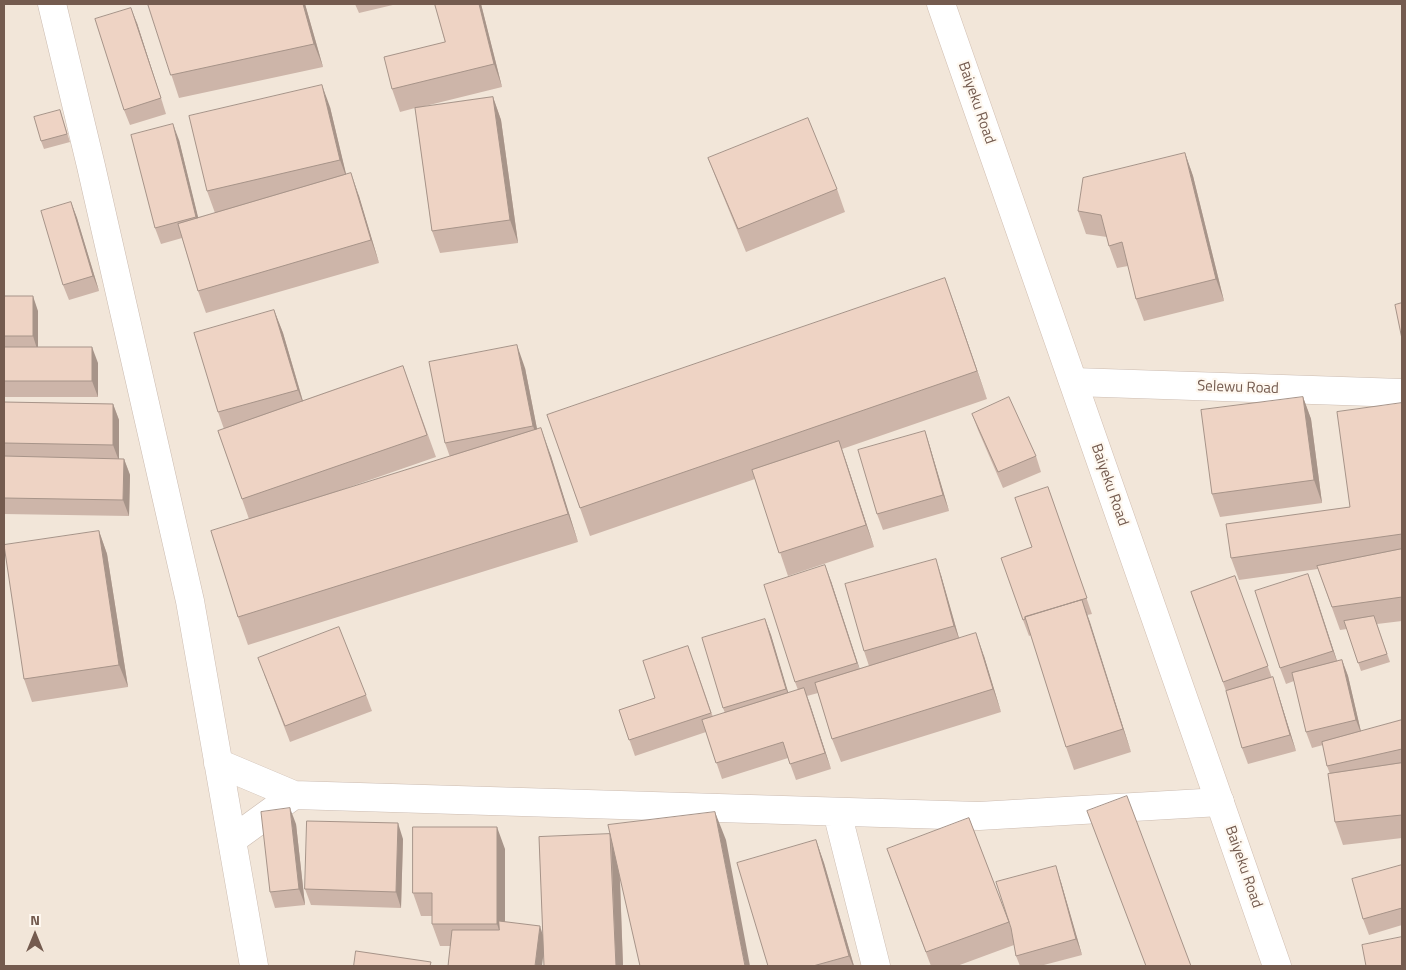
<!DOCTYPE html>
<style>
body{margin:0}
#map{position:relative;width:1406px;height:970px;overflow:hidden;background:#fbf4ea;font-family:"Titillium Web",sans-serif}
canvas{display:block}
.frame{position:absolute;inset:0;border:5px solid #745b4f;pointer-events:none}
.north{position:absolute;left:10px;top:910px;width:50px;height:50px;-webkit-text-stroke:4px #fef8f0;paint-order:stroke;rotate:0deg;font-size:14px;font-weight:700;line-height:20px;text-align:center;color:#745b4f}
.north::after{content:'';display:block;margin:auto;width:18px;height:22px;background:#745b4f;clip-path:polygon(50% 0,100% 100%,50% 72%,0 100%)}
</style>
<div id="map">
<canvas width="1406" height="970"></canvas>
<div class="frame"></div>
<div class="north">N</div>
</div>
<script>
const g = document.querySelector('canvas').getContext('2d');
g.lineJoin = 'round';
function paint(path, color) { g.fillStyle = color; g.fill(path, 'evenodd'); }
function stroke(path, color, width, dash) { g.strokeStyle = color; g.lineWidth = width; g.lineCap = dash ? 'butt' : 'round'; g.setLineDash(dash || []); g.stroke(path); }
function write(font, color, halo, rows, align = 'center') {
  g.font = font + ' "Titillium Web",sans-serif'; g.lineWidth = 4.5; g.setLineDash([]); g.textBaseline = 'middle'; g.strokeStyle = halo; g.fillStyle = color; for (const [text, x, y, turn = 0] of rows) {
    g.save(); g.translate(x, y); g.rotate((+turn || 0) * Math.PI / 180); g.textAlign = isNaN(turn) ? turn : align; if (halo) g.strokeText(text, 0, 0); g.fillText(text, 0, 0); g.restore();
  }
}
const residential = new Path2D(`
 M4 4H1402V966H4Z`);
const minor = new Path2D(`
 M52 4 91 166 190 601 254 966
 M1074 382 1402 393
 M218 763 294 795 979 816 1220 802
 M837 812 876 966
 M232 840 294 795`);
const secondary = new Path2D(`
 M941 4 1277 966`);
const wall = new Path2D(`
 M148 4H305L323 67 179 98Z
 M355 4H397L359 13Z
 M435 4H481L502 87 417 108 493 97 501 120 518 243 440 253 432 231 415 108 400 112 392 89 445 42Z
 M137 23 166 114 130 125 124 110Z
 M330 107 346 175 359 196 379 263 206 313 198 291 182 238 161 244 155 228 179 140 198 218 215 213 207 191Z
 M60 110 70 142 44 149 41 141Z
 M1185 153 1193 176 1224 301 1144 321 1136 299 1128 266 1117 268 1109 246 1107 237 1086 234 1078 211Z
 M708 158 837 189 845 212 746 252 717 181Z
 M71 202 77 218 99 291 69 300 63 285Z
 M4 296 38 311V347L98 363V397H4Z
 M955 306 987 399 842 449 874 547 788 576 755 479 590 536 547 415Z
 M274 310 283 333 303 401 403 366 436 457 332 493 450 457 445 443 525 368 537 429 551 456 578 542 248 645 238 617 249 519 218 431 224 429 218 412Z
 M1303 397 1311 419 1322 503 1220 517 1212 494Z
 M4 402 113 404 119 420V459H124L130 475 129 516 4 514Z
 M1402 403V621L1377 624 1390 662 1361 671 1347 629 1340 630 1318 569 1239 580 1231 558 1350 507Z
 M972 414 1036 456 1041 472 1003 488 978 430Z
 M925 431 930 447 949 511 883 530 877 514Z
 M1048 487 1092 614 1087 615 1131 752 1074 770 1066 747 1031 635 1029 636 1023 620 1032 547Z
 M99 531 107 554 128 687 32 702 24 679Z
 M1308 574 1337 661 1342 660 1348 676 1361 732 1402 720V838L1343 845 1335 822 1330 774 1327 766 1323 745 1312 748 1306 732 1294 681 1286 684 1280 668Z
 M941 575 959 638 984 656 1001 712 841 762 832 739 818 693 807 696 831 769 796 780 788 758 722 779 706 732 635 756 619 710 655 698 694 662 713 717 725 713 723 708 765 619 771 635 788 693 798 690 795 682 831 581 859 669 869 666 864 651Z
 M1235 576 1272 678 1278 693 1296 751 1248 764 1242 748 1226 691 1191 592Z
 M264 674 366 695 372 711 290 742Z
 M969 818 1011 928 1061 882 1082 955 1040 966H1020L1016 956 1014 945 957 966H931L895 871Z
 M296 824 305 905 275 908 270 892Z
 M539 837 726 840 620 877 623 966 450 946H440L432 924V916H421L413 893 505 849V922L543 934Z
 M403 839 401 908 311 905 305 889Z
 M816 840 824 863 854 966H768Z
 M1402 865V925L1369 935 1363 919Z`);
const shadedWall = new Path2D(`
 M303 4H305L323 67 314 44Z
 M479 4H481L502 87 494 64Z
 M131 8 137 23 166 114 161 98Z
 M322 85 330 107 348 182 340 160Z
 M493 97 501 120 518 243 510 220Z
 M173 124 179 140 202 233 196 217Z
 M1185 153 1193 176 1224 301 1216 279Z
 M351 173 359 196 379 263 371 240Z
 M71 202 77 218 99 291 93 276Z
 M945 278 955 306 987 399 977 371Z
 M33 296 38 311V352L33 336Z
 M274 310 283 333 306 412 298 390Z
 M517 345 525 368 541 449 533 426Z
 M92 347 98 363V397L92 381Z
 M1303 397 1311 419 1322 503 1314 480Z
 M113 404 119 420V461L113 445Z
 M541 428 551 456 578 542 568 514Z
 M925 431 930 447 949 511 943 495Z
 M839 441 847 464 874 547 866 525Z
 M124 459 130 475 129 516 123 500Z
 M99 531 107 554 128 687 119 665Z
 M936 559 941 575 960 642 954 626Z
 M825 565 831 581 863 679 857 663Z
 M1308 574 1314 590 1339 667 1333 651Z
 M1082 600 1090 622 1131 752 1123 729Z
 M765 619 771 635 792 705 786 689Z
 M976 633 984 656 1001 712 993 689Z
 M1342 660 1348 676 1362 736 1356 720Z
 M1273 677 1278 693 1296 751 1290 735Z
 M804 688 810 704 831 769 825 753Z
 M290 808 296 824 305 905 299 889Z
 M715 812 726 840 750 966H745Z
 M398 823 403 839 401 908 396 892Z
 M497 827 505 849V946L497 924Z
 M611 834 619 857 623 966H616Z
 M816 840 824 863 854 966H853L849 956Z
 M1056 866 1061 882 1082 955 1076 939Z
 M540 926 545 942 542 966H535Z`);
const building = new Path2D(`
 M148 4H303L314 44 171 75Z
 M435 4H479L494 64 392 89 384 57 445 42Z
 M131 8 161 98 124 110 95 19Z
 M322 85 340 160 207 191 189 116Z
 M493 97 510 220 432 231 415 108Z
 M60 110 67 134 41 141 34 117Z
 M808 118 837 189 738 229 708 158Z
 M173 124 196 217 155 228 131 135Z
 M1185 153 1216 279 1136 299 1122 242 1109 246 1101 215 1078 211 1083 178Z
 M351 173 371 240 198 291 178 224Z
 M71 202 93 276 63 285 41 211Z
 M945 278 977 371 580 508 547 415Z
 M4 296H33V336H4Z
 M1402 303V339L1395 305Z
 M274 310 298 390 218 412 194 333Z
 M517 345 533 426 445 443 429 362Z
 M4 347H92V381H4Z
 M403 366 427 435 242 499 218 431Z
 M1009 397 1036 456 998 472 972 414Z
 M1303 397 1314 480 1212 494 1201 410Z
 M4 402 113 404V445L4 443Z
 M1402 403V534L1231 558 1226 524 1350 507 1337 412Z
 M541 428 568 514 238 617 211 531Z
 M925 431 943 495 877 514 858 450Z
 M839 441 866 525 779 553 752 470Z
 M4 456 124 459 123 500 4 498Z
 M1048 487 1087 598 1025 617V619L1023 620 1001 558 1032 547 1015 498Z
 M99 531 119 665 24 679 4 545Z
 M1402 549V597L1332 607 1317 566Z
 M936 559 954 626 864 651 845 584Z
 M825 565 857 663 795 682 764 585Z
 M1308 574 1333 651 1280 668 1255 591Z
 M1235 576 1268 666 1223 682 1191 592Z
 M1082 600 1123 729 1066 747 1025 617Z
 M1374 616 1387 654 1358 663 1344 621Z
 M765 619 786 689 723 708 702 638Z
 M339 627 366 695 285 726 258 658Z
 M976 633 993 689 832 739 815 683Z
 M688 646 711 713 629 740 619 710 655 698 643 661Z
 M1342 660 1356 720 1306 732 1292 673Z
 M1273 677 1290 735 1242 748 1226 691Z
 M804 688 825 753 790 764 783 742 716 763 702 720Z
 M1402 720V749L1327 766 1322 742Z
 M1402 763V815L1335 822 1328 774Z
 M1127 796 1191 966H1146L1087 811Z
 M290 808 299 889 270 892 261 812Z
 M715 812 745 966H640L608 825Z
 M969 818 1009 922 926 952 887 849Z
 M307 821 398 823 396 892 305 889Z
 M413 827H497V924H432V893H413Z
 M610 834 616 966H544L539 837Z
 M816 840 849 956 813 966H768L737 863Z
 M1402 865V908L1363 919 1352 879Z
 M1056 866 1076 939 1016 956 1011 928 996 882Z
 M499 921 540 926 535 966H448L452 930H499Z
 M1402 937V966H1366L1362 945Z
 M356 951 431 962 430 966H354Z`);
const streetNames = [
 ["Baiyeku Road",976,103,71],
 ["Selewu Road",1238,388,2],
 ["Baiyeku Road",1109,485,71],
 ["Baiyeku Road",1243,867,71]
];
paint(residential, '#f2e6d9');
stroke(minor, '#ccbcb1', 29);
stroke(secondary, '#d1beb1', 29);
stroke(minor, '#fff', 28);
stroke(secondary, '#fff', 28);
paint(wall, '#cdb5a9');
paint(shadedWall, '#a79489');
paint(building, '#eed3c4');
stroke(building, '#a79489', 1);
write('15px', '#745b4f', '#fef8f0', streetNames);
</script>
